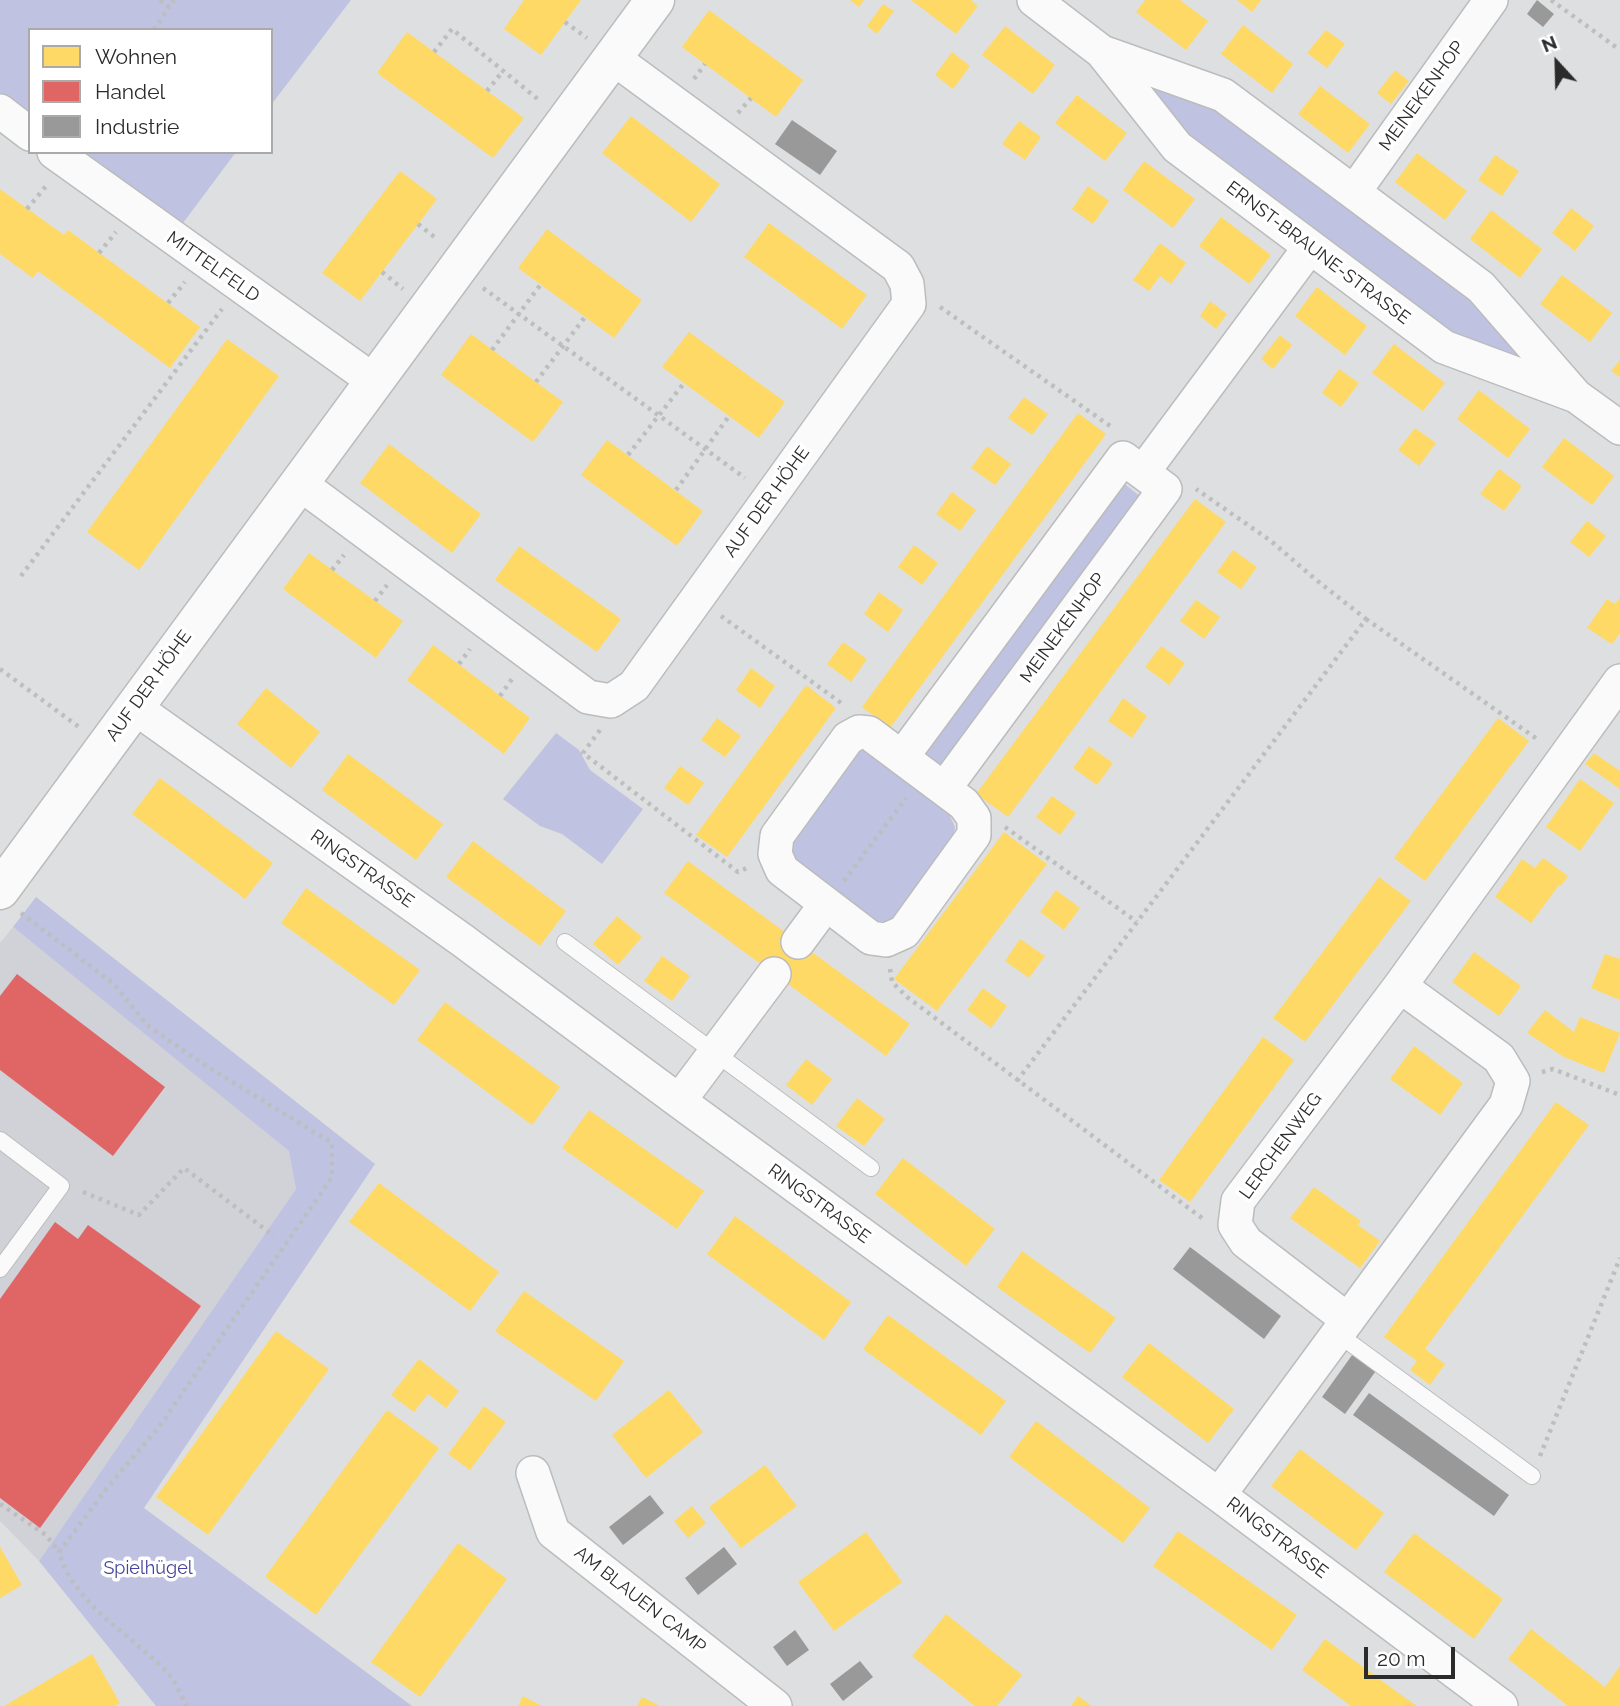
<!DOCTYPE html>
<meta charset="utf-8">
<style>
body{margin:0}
#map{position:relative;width:1620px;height:1706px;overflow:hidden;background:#dedfe0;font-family:Raleway,sans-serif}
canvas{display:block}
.legend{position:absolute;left:28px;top:28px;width:245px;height:126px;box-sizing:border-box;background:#fff;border:2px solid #aaaaab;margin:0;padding:9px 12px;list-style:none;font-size:21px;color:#2b2b2c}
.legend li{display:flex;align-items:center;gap:14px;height:35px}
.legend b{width:35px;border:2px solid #aaaaab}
.north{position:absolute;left:1522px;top:28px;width:70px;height:70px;-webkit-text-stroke:5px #fff;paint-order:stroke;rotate:338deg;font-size:19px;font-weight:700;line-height:28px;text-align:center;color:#2b2b2c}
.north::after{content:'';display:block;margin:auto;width:24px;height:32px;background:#2b2b2c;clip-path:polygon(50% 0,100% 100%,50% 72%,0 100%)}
.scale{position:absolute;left:1364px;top:1647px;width:91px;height:32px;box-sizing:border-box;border:4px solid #2b2b2c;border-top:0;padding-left:9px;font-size:21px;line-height:24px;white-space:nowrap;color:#2b2b2c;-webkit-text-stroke:5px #fff;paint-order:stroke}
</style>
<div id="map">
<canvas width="1620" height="1706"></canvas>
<ul class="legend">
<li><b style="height:19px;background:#ffd966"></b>Wohnen</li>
<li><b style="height:19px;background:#e06666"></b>Handel</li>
<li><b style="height:19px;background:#999"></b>Industrie</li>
</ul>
<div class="north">N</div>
<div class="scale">20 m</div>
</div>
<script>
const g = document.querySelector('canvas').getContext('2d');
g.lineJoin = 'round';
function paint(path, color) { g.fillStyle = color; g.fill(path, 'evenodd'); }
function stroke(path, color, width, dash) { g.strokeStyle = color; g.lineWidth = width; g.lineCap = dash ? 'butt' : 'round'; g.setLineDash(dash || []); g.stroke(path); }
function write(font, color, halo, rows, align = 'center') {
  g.font = font + ' Raleway,sans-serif'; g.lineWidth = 7; g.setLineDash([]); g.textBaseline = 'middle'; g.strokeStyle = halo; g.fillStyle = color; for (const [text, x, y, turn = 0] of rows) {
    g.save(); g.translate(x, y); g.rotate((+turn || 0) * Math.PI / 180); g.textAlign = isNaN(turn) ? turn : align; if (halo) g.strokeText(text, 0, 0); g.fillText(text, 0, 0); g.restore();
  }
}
const built = new Path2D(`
 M13 927 290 1151 296 1189 39 1561 0 1521V943Z`);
const green = new Path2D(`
 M0 0H351L271 105V30H30V116L0 93Z
 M1126 69 1223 106 1475 292 1550 377 1450 339 1184 140Z
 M79 152H236L180 227Z
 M1117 478 1146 501 943 777 912 754Z
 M556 733 579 750 590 770 643 809 602 864 562 834 540 826 503 799Z
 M856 750H872L945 805 955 827 952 850 908 911 890 921 871 922 797 864 788 849Z
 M36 897 375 1164 144 1508 412 1706H156L39 1561 296 1189 289 1151 13 927Z`);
const homes = new Path2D(`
 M524 0H581L541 55 504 29Z
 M850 0H864L859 7Z
 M911 0H971L978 6 956 34Z
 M1145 0H1180L1208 21 1186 50 1136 12Z
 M1237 0H1261L1252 12Z
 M883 4 894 11 877 34 867 26Z
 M709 10 803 80 776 117 682 47Z
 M1243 25 1293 64 1272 93 1221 54Z
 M1005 26 1055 65 1033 94 982 55Z
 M1326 30 1345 44 1327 68 1307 53Z
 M407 32 524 118 493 158 377 73Z
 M952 52 970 66 953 89 935 75Z
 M1395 70 1409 81 1391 104 1377 93Z
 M1320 86 1370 124 1348 153 1298 114Z
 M1077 95 1127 133 1105 161 1055 123Z
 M631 116 720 184 691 222 602 153Z
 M1019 121 1041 137 1025 160 1002 144Z
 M1417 153 1467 191 1445 220 1395 182Z
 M1495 155 1519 171 1502 196 1478 180Z
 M1144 161 1195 199 1173 228 1123 190Z
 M400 171 437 199 360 301 322 273Z
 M1088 186 1109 201 1093 224 1072 209Z
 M0 189 64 235 68 230 200 327 170 368 38 271 33 278 0 254Z
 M1571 208 1594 226 1575 251 1552 233Z
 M1491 210 1542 249 1520 278 1470 239Z
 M1221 217 1271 255 1249 284 1199 246Z
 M769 223 867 295 842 329 744 257Z
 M547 229 642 300 614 338 518 268Z
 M1160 243 1186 263 1171 284 1160 276 1149 291 1133 280Z
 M1562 275 1612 313 1590 342 1540 304Z
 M1317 287 1367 326 1345 355 1295 316Z
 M1210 301 1227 314 1216 329 1200 316Z
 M689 332 785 402 759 438 662 367Z
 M471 334 563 402 533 442 441 375Z
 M1280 335 1292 345 1273 369 1261 359Z
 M227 339 279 376 139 570 87 532Z
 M1394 344 1445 383 1423 411 1372 373Z
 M1620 360V377L1611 371Z
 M1339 369 1359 383 1341 407 1322 393Z
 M1479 390 1530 429 1508 458 1457 419Z
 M1024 397 1048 414 1032 435 1008 418Z
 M1078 413 1106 434 890 728 862 707Z
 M1415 428 1436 443 1419 466 1398 450Z
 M1564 438 1614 476 1592 505 1542 467Z
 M607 440 703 511 677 546 581 475Z
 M389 444 481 514 452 553 360 483Z
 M987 446 1011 464 995 485 971 468Z
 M1499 469 1522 486 1504 511 1480 494Z
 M952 492 976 510 960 531 936 514Z
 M1195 499 1226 522 1008 817 976 794Z
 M1587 521 1606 536 1589 557 1570 542Z
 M914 545 938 563 922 585 898 567Z
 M519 546 621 619 597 652 495 580Z
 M1233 550 1257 567 1241 589 1217 572Z
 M309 553 403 621 376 658 283 589Z
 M879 592 903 610 888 632 864 614Z
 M1620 598V633L1612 644 1587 628 1607 599 1615 604Z
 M1196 600 1220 617 1204 639 1180 621Z
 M843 642 867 659 851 682 827 664Z
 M433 645 530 718 504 754 407 680Z
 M1161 646 1185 663 1169 685 1145 667Z
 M751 668 775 686 760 708 736 690Z
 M806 685 836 708 727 857 696 835Z
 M266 688 320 732 291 768 237 724Z
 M1123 698 1147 716 1132 738 1108 721Z
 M717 718 741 736 725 757 701 740Z
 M1498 718 1529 741 1425 881 1394 858Z
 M1089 746 1113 763 1097 785 1073 768Z
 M1594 753 1620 771V789L1585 764Z
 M348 754 443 824 416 860 322 790Z
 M680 766 704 783 688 805 664 788Z
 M160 778 273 863 245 899 132 814Z
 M1580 779 1614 803 1580 851 1546 827Z
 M1052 796 1076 813 1060 835 1036 817Z
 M1004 832 1047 864 937 1011 894 979Z
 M473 841 566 911 540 946 446 877Z
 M1543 858 1568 876 1561 886 1559 885 1531 923 1495 897 1522 859 1535 868Z
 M688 861 910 1024 886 1056 664 893Z
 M1379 877 1411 901 1305 1042 1273 1018Z
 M306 888 420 970 394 1005 281 923Z
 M1056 890 1080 908 1064 930 1040 912Z
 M617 916 642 937 618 965 593 944Z
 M1020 939 1045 956 1029 978 1005 961Z
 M1474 952 1521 986 1499 1016 1452 982Z
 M1605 954 1620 959V1000L1591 988Z
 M662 956 690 976 672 1001 644 981Z
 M983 988 1007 1006 991 1028 967 1010Z
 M445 1002 560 1087 532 1125 417 1040Z
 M1545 1010 1574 1032 1580 1017 1620 1033 1604 1073 1564 1057 1527 1033Z
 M1263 1037 1294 1060 1190 1202 1159 1180Z
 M1414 1046 1463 1083 1440 1115 1390 1079Z
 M806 1059 832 1079 812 1105 786 1085Z
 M857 1098 885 1119 864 1146 836 1126Z
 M1556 1102 1589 1125 1425 1349 1445 1364 1430 1385 1410 1370 1417 1361 1384 1337Z
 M589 1110 704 1191 677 1229 562 1148Z
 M903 1158 995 1229 966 1266 875 1194Z
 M379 1183 499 1272 470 1311 349 1222Z
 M1314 1187 1361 1221 1358 1225 1380 1241 1360 1268 1290 1218Z
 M735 1216 851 1302 824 1340 707 1254Z
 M1022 1251 1116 1318 1090 1353 997 1287Z
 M524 1291 624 1361 596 1401 495 1331Z
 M888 1315 1006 1401 981 1435 863 1349Z
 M276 1331 329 1369 208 1535 156 1497Z
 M1149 1343 1234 1409 1208 1443 1122 1377Z
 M419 1359 459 1391 446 1408 428 1394 414 1412 391 1395Z
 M669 1390 703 1432 646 1478 612 1435Z
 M484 1406 506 1422 470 1470 448 1454Z
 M387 1410 439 1448 316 1615 265 1577Z
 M1036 1421 1150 1508 1123 1543 1009 1457Z
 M1300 1449 1384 1513 1356 1550 1271 1486Z
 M765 1465 797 1506 741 1548 709 1507Z
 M692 1506 706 1523 688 1538 674 1521Z
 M1178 1531 1297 1615 1272 1650 1153 1566Z
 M866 1532 902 1582 834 1631 798 1582Z
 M1414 1533 1503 1599 1474 1639 1384 1572Z
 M458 1543 507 1579 420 1697 371 1662Z
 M0 1547 22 1585 0 1598Z
 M946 1614 1022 1675 997 1706H975L912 1656Z
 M1531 1629 1605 1687 1620 1666V1706H1568L1508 1659Z
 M1325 1639 1404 1697 1417 1706H1351L1302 1670Z
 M92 1654 120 1703 114 1706H4Z
 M523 1696 542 1706H518Z
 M1078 1696 1092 1706H1071Z
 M642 1697 660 1706H637Z`);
const shops = new Path2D(`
 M17 974 165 1087 113 1156 0 1070V996Z
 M55 1222 78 1239 88 1225 201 1306 40 1528 0 1498V1299Z`);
const industry = new Path2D(`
 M1537 0 1554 14 1543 27 1527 14Z
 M792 120 837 151 820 175 775 144Z
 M1190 1247 1281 1316 1264 1339 1173 1269Z
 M1355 1351 1378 1368 1345 1414 1322 1397Z
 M1369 1393 1509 1495 1494 1516 1353 1415Z
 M650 1495 664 1513 623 1545 609 1527Z
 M724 1547 737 1564 698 1595 685 1578Z
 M795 1630 809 1650 787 1666 773 1647Z
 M860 1661 873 1677 843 1701 830 1684Z`);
const path = new Path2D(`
 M160 0 169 7 174 0
 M1551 0 1620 50
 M565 22 587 38
 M154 30 169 7
 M434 52 452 29 540 101
 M694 79 705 64
 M487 91 503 71
 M738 113 751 98
 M27 209 47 185
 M418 224 437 239
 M99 253 116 232
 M382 272 403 289
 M483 288 745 478
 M168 303 185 282
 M940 307 1113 428
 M492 350 541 284
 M536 382 585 317
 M628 455 684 383
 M676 490 729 416
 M332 570 344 555
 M21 576 222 309
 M375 601 387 585
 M721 616 844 705
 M1366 619 1540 741
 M459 664 470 649
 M0 669 79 727
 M500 696 512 679
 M600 730 583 753 738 872 749 867
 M1005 827 1137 922
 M844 881 906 798
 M21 913 114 984 147 1025 200 1062 332 1143V1177L159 1427 107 1488 59 1552C74 1604 127 1632 164 1669 174 1678 180 1694 187 1706
 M890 969 892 982 907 997 1206 1221
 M1542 1072 1553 1069 1620 1095
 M1017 1081 1366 619 1315 579 1271 541 1196 489
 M83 1192 139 1215 184 1168 274 1236
 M1540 1456 1620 1258
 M0 1504 46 1535 59 1552`);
const lane = new Path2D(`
 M565 942 871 1168
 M0 1140 61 1186 0 1269
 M1338 1334 1532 1476`);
const street = new Path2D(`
 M1034 0 1102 52 1177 147 1444 347 1576 396
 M1102 52 1223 95 1481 287 1576 396 1620 428
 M0 111 30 134
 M54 152 374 381
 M1354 192 1491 0
 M1143 472 1310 247
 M299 483 588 697 611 701 634 686 909 304 907 284 898 267 613 58
 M134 707 462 940 679 1101 1219 1495 1501 1706
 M859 732 869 733 964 804 974 818V835L904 932 886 940 871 938 782 870 775 854 777 836 848 738Z
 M902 757 1123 458 1165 489 944 789
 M798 942 826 904
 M679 1101 774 974
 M1348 1320 1246 1242 1235 1225 1238 1201 1400 986 1620 681
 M533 1473 553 1532 775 1706
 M1219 1495 1506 1105 1513 1081 1499 1058 1400 986`);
const secondary = new Path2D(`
 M0 890 655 0`);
const streetNames = [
 ["MEINEKENHOP",1422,96,-54],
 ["ERNST-BRAUNE-STRASSE",1318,253,37],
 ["MITTELFELD",213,267,35],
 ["AUF DER HÖHE",767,502,-54],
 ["MEINEKENHOP",1063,628,-54],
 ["AUF DER HÖHE",149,686,-54],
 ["RINGSTRASSE",362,869,35],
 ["LERCHENWEG",1281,1146,-54],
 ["RINGSTRASSE",819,1204,36],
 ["RINGSTRASSE",1277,1538,37],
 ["AM BLAUEN CAMP",640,1600,38]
];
const parkNames = [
 ["Spielhügel",148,1569]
];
paint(built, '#d1d2d8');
paint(green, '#bfc2e1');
paint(homes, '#ffd966');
paint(shops, '#e06666');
paint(industry, '#999');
stroke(lane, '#bbbcbd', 18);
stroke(street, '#bbbcbd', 36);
stroke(secondary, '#bbbcbd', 41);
stroke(path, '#bdbebe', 4.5, [3.5, 5]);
stroke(lane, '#fafafa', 16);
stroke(street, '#fafafa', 33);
stroke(secondary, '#fafafa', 38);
write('18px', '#2b2b2c', '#fff', streetNames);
write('18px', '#44439d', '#fff', parkNames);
</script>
